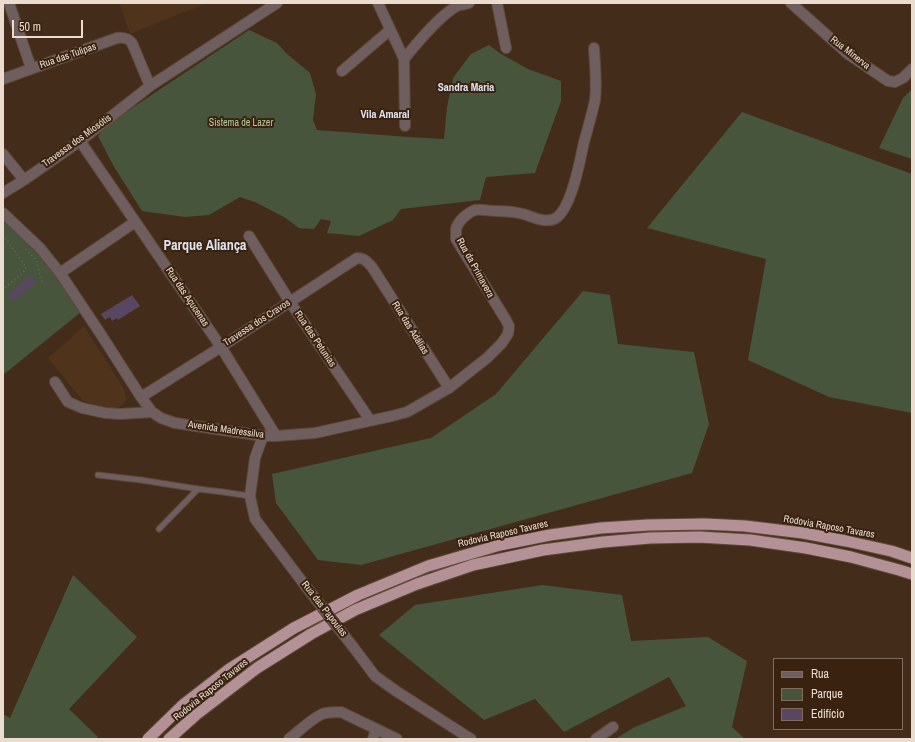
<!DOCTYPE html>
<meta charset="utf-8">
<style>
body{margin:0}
#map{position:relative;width:915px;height:742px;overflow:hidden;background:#432d1a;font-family:"Archivo Narrow",sans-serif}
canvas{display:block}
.frame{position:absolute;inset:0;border:4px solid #ebdcd0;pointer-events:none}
.legend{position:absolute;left:773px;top:658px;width:130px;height:72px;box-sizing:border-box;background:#392310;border:1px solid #806d5d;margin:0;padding:5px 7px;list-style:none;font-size:12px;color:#ebdcd0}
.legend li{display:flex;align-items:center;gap:8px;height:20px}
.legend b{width:20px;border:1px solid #806d5d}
.scale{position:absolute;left:12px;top:20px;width:71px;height:18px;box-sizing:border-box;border:2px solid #ebdcd0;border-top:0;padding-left:5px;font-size:12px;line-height:14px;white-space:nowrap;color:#ebdcd0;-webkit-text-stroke:3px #392310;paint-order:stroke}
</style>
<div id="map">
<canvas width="915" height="742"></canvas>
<div class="frame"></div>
<ul class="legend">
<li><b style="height:5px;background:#6e5e60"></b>Rua</li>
<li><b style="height:11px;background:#47553c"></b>Parque</li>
<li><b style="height:11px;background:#594761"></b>Edifício</li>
</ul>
<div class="scale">50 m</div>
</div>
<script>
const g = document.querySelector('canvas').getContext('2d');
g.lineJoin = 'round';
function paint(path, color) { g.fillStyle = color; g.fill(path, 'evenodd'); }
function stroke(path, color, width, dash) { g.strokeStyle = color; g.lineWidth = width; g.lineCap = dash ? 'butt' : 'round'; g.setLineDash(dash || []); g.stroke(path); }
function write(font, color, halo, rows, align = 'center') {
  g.font = font + ' "Archivo Narrow",sans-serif'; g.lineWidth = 4; g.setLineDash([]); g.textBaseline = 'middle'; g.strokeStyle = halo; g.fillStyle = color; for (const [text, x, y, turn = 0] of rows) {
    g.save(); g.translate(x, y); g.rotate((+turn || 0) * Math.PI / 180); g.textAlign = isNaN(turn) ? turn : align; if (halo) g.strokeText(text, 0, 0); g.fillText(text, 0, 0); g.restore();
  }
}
const built = new Path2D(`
 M119 3H207L130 34Z
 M84 326 123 387 125 393 126 401 121 406 114 409 103 408 83 401 48 358Z`);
const green = new Path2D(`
 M249 30 277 43 287 54 310 73 316 94 313 120 317 130 408 137 444 139 447 107 453 78 471 54 489 45 501 54 528 69 561 81V101L535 173 486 177 480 200 401 209 393 220 359 236 327 233 331 221 321 219 314 229 299 228 284 217 257 203 240 197 209 215 185 217 142 211 113 165 98 136 108 124Z
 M912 89V159L879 148 903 98Z
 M742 112 912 174V413L829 397 748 360 766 259 647 228Z
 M3 216 47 260 81 312 3 375Z
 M583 291 610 295 618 344 694 352 709 424 692 473 361 565 318 560 276 503 272 474 431 438 496 394Z
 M73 575 137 637 69 709 98 737 96 739H3V714L10 718Z
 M542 585 622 595 631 641 708 637 747 661 732 727 745 739H615L635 727 686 706 669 677 564 732 535 699 484 720 379 635 415 605Z`);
const building = new Path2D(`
 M31 275 37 282 13 301 8 294Z
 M132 295 140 306 118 320 117 318 112 321 110 317 105 320 101 314Z`);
const path = new Path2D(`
 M3 235 26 267 23 273 3 289
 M26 249 36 261 42 281`);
const service = new Path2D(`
 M98 475 141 480 198 489 223 492 250 496
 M159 529 198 489`);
const minor = new Path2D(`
 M9 3 31 68
 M378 3 404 59
 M497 3 506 48
 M791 3 848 54 888 81 895 82 903 78 912 69
 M342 71 390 30
 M3 79 117 38C124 37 128 38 132 43L150 86
 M405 126 404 59C417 43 439 16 457 6 461 5 466 4 469 3
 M80 141 221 347 276 436
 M3 154 24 180
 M3 193 24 180 80 141 150 86 277 3
 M3 213 40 248 60 273 100 333 141 397 152 412 161 418 175 423 263 436H276L315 433 392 416 407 412 449 388 487 358 502 343 508 334 509 326 506 320 456 239C456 236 456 232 456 229 458 221 467 213 475 210 481 209 490 211 496 211 505 211 515 212 523 214 533 217 546 224 556 218 572 207 580 160 584 142 588 128 592 114 595 100 597 83 595 66 594 48
 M249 236 290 302 370 420
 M60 273 135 222
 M55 382 68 402 82 408 105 413 121 414 152 412
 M141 397 221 347 357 258C365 258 367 262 372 267L449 388
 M263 436 255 458 250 496 255 519 307 588
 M354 648 375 676 396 691 471 739
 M289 739C299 731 310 720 322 714 328 712 335 712 341 712L397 739
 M373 739 376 729
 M596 739 613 727`);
const trunk = new Path2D(`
 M148 739 184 704 228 670 294 628 358 595 428 566 500 545 550 535 601 528 648 525 705 524 745 526 803 533 846 541 891 551 912 558
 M169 739 197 714 257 668 311 634 355 610 417 584 473 565 543 550 603 542 650 538 699 537 750 540 806 548 851 557 899 570 912 574`);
const minorBridge = new Path2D(`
 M307 588 354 648`);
const streetNames = [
 ["Rua Minerva",850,53,38],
 ["Rua das Tulipas",68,56,-19],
 ["Travessa dos Miosótis",77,141,-36],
 ["Rua da Primavera",475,268,61],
 ["Rua das Açucenas",187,297,56],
 ["Travessa dos Cravos",257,323,-33],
 ["Rua das Adálias",410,328,58],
 ["Rua das Petunias",315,339,56],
 ["Avenida Madressilva",226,430,8],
 ["Rodovia Raposo Tavares",829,527,10],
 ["Rodovia Raposo Tavares",503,534,-13],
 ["Rua das Papoulas",324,609,52],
 ["Rodovia Raposo Tavares",211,690,-39]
];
const parkNames = [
 ["Sistema de Lazer",241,123]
];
const neighbourhoodNames = [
 ["Sandra Maria",466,88],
 ["Vila Amaral",385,115]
];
const districtNames = [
 ["Parque Aliança",205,246]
];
paint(built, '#4f331a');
paint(green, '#47553c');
paint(building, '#594761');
stroke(service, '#5e4937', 7);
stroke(minor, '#5e4937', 12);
stroke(trunk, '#5e4937', 13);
stroke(path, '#796555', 1.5, [1, 3]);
stroke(service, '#6e5e60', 5);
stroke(minor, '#6e5e60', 10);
stroke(trunk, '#b49196', 11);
stroke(minorBridge, '#5e4937', 12, []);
stroke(minorBridge, '#6e5e60', 10);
write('10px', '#ebdcd0', '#392310', streetNames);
write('10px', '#afcc97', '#392310', parkNames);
write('bold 11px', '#dee4f2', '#392310', neighbourhoodNames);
write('bold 14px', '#dee4f2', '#392310', districtNames);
</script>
